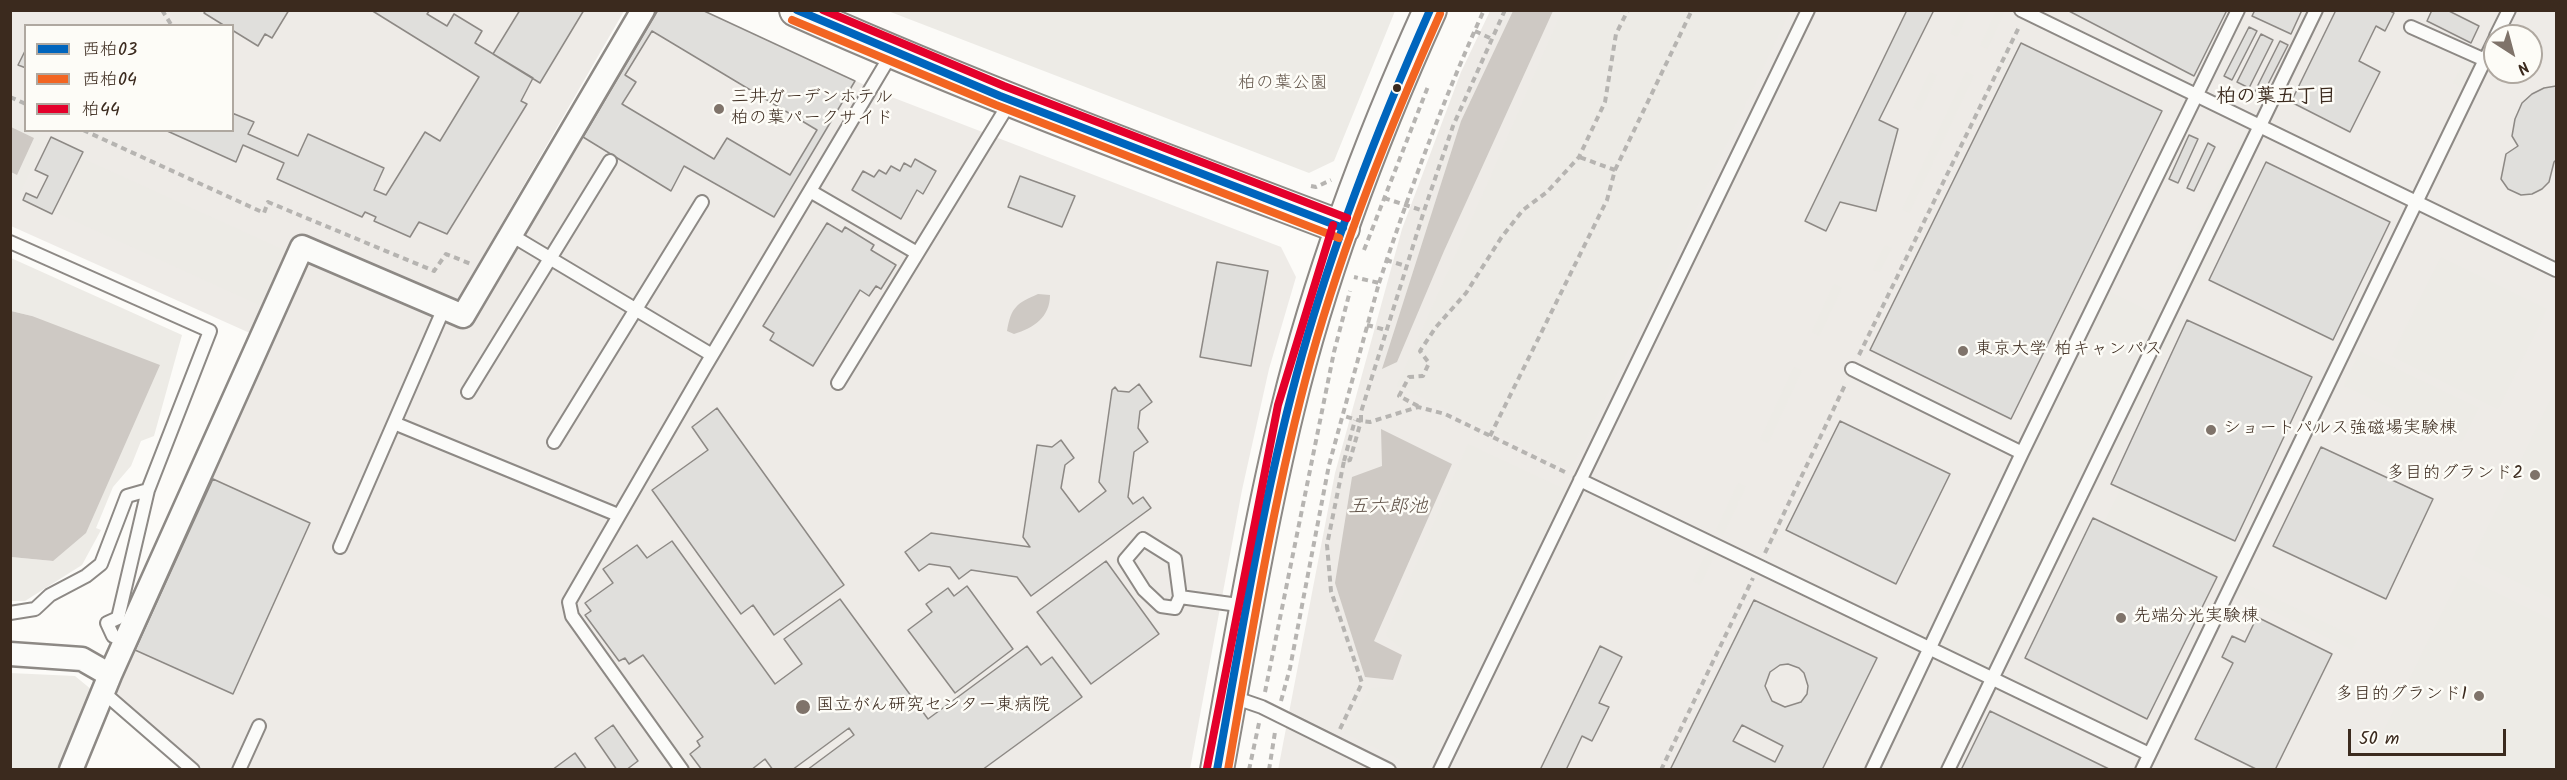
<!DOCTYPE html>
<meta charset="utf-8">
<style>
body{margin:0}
#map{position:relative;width:2567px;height:780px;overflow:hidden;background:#fcfbf8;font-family:Kalam,"Klee One",sans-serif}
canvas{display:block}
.frame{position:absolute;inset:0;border:12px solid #3b2a1e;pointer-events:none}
.legend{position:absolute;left:24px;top:24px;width:210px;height:108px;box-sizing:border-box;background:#fdfcf7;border:2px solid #afa8a0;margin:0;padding:8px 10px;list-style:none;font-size:18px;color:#3b2a1e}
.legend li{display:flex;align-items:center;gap:12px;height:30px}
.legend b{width:30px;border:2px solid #afa8a0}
.north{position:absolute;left:2483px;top:24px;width:60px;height:60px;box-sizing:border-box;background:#fdfcf7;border:2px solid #afa8a0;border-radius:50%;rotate:144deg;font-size:16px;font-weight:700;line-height:24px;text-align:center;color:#3b2a1e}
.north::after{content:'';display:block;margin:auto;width:21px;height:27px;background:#7f736a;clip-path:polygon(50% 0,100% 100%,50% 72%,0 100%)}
.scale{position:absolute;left:2348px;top:729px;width:158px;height:27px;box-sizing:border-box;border:3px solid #3b2a1e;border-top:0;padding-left:8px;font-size:18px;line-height:21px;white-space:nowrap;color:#3b2a1e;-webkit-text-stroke:4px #fdfcf7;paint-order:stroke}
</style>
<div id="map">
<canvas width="2567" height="780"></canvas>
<div class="frame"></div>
<ul class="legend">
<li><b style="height:8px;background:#0065bd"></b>西柏03</li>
<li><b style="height:8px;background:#f26522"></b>西柏04</li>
<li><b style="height:8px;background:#e4002b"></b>柏44</li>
</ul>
<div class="north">N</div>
<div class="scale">50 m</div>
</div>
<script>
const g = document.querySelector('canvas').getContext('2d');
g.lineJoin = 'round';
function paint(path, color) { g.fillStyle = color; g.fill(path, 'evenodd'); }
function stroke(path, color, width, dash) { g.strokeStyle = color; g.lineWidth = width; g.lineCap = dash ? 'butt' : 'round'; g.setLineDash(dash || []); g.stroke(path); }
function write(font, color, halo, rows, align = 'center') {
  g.font = font + ' Kalam,"Klee One",sans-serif'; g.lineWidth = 5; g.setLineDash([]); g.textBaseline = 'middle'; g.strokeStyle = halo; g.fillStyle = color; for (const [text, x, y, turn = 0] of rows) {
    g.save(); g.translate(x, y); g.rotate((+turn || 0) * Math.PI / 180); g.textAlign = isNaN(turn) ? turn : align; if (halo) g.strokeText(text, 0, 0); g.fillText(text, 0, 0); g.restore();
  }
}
const built = new Path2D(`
 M11 11H624L457 301 296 237 252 334 11 226ZM26 26H232V130H26Z
 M658 11H702L889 96 1281 247 1296 277 1269 369 1242 490 1190 769H181L103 700 303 258 466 329Z
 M1490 11H2556V769L1278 770 1335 473 1402 229 1461 72ZM2495 36H2531V72H2495Z`);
const green = new Path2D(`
 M1997 10 2004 13 1987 49 1980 46Z
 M170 11H202L197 18 209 25H180Z
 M888 11H1395L1334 161 1309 173Z
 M1562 11H1790L1571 469 1397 386 1491 176Z
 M1961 11H1969L1957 37 1950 34Z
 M2467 57 2479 63 2465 90 2453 83Z
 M1930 72 1937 75 1920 111 1913 108Z
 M1966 72 1974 75 1909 213 1902 210Z
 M11 120 25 127 26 130 34 131 46 136 17 199 11 196Z
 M2240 140 2247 143 2178 283 2172 280Z
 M82 158 284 250 259 305 57 213Z
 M1885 245 1892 248 1880 272 1873 270Z
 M2204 253 2216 259 2202 286 2190 279Z
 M2441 257 2547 309 2498 409 2392 356Z
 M11 258 182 335 154 436 141 441 131 466 113 487 96 528 101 530 82 565 25 601H11V557L53 561 32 316 11 311Z
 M1834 284 1842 288 1819 336 1812 332Z
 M2108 291 2160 316 1989 670 1938 645Z
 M2175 315 2183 319 2112 467 2103 463Z
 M2360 351 2479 408 2462 442 2344 386Z
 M1794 367 1802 370 1768 443 1760 440Z
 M2556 389V601L2472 560Z
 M1468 444 1569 491 1427 769H1420L1344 733 1371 688 1395 686 1408 654 1386 635Z
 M1738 483 1746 486 1723 535 1716 531Z
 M2121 488 2239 544 2223 578 2104 522Z
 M1707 552 1714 556 1700 585 1693 581Z
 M2461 575 2556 622V769H2365Z
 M2240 581 2357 638 2352 650 2234 592Z
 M2023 664 2141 720 2133 740 2015 682Z
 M10 673 75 676 92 690 60 769H11Z`);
const water = new Path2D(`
 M1513 11H1553L1444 251 1397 362 1382 369 1461 121Z
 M11 127 34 138 17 175 11 172Z
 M1038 294 1050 295C1050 317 1034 328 1014 334L1007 331C1011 307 1017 303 1038 294Z
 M11 311 32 316 160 365 86 533 53 561 11 557Z
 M1381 429 1452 464 1374 641 1402 655 1393 680 1365 677 1335 583 1352 477 1382 466Z`);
const building = new Path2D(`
 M206 10H289L272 38 265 34 258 46 232 30V26H225L204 13Z
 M371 10H430L427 14 447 26 454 14 482 31 475 43 533 78 521 101 527 104 447 234 419 222 410 237 374 221 376 217 365 212 362 217 277 179 284 163 243 145 236 162 165 130H232V113L254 122 248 134 298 156 308 134 384 168 374 190 386 195 425 132 440 141 479 77Z
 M520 10H584L540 83 493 54Z
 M658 10H702L855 81 774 217 684 166 671 191 583 137Z
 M1907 10H1934L1879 120 1898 129 1876 211 1840 202 1826 231 1805 221Z
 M2067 10H2227L2194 76Z
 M2255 10H2302L2291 34 2252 16Z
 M2336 10H2388L2394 13 2385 31 2376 26 2359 61 2380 72 2350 132 2291 102Z
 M2432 10H2447L2479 26 2471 43 2427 21Z
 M2249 27 2257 31 2232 80 2224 76Z
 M652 31 817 130 790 175 727 138 714 159 622 104 636 82 625 75Z
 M2261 34 2273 40 2249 88 2237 82Z
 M2280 41 2288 45 2263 94 2255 91Z
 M2021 43 2162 111 2011 419 1870 350Z
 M26 49V68L18 65Z
 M2556 86V160L2554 162 2549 182 2542 189 2532 194 2521 195 2508 189 2501 179 2506 154 2518 146 2512 136 2515 119 2522 103 2532 94 2544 88Z
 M2189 135 2198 139 2178 183 2169 179Z
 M51 137 83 152 52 214 23 200 26 193 37 198 48 176 35 170Z
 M2208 143 2215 147 2194 191 2187 188Z
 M915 159 936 171 923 194 917 190 901 219 852 190 863 171 874 177 879 170 886 174 891 166 900 171 904 163 911 167Z
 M2266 162 2390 222 2333 340 2209 280Z
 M1020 176 1075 196 1062 227 1008 207Z
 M827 223 842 232 845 227 874 245 871 250 896 265 881 289 876 286 869 296 860 290 813 366 770 340 774 333 763 326Z
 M1217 262 1268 271 1251 366 1200 357Z
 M2187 320 2312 377 2235 541 2111 484Z
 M1139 384 1152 402 1140 411 1138 428 1148 442 1134 452 1128 497 1133 504 1143 497 1151 508 1031 596 1017 577 971 570 959 579 950 567 929 564 919 571 905 552 931 533 1030 547 1023 537 1037 445 1052 447 1061 440 1074 458 1065 465 1061 488 1079 512 1106 491 1099 482 1112 390 1115 387 1118 391 1129 392Z
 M717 408 844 585 774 635 753 605 741 614 652 490 708 450 692 427Z
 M1840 421 1950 474 1896 584 1786 530Z
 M2321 447 2433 499 2386 599 2273 546Z
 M213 479 310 523 233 694 135 650Z
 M2093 518 2217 577 2147 719 2025 658Z
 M672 541 775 684 802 664 784 639 840 599 928 719 1027 646 1041 665 1052 657 1082 697 982 770H807L854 735 849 728 792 770H773L765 759 751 770H702L690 754 700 746 697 741 703 737 643 655 629 664 625 658 619 661 585 615 591 611 585 603 613 583 603 569 637 545 647 558Z
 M1106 561 1159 634 1091 684 1037 612Z
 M967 586 1013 649 955 693 908 630 932 612 926 604 948 588 954 596Z
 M1754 600 1877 658 1822 770H1670ZM1788 664 1799 668 1804 673 1808 686 1807 694 1801 702 1785 707 1772 701 1765 686 1770 672 1780 665ZM1742 725 1783 746 1775 762 1733 741Z
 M2257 617 2332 654 2275 770H2258L2195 739 2233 663 2222 657 2232 636 2245 642Z
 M1600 646 1622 657 1599 703 1609 707 1592 741 1582 736 1566 770H1540Z
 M1990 711 2111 770H1961Z
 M613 725 638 761 626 770H617L595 738Z
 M575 753 587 770H552Z`);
const path = new Path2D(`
 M162 10 172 26
 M1505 10 1453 126 1424 211 1361 412V421L1370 422 1418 407 1445 414 1567 473
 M1475 31 1492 39
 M10 97 26 104
 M83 130 264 213 268 202 434 271 446 254 471 264
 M1615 170 1692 10
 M1311 186 1316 187 1331 180
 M1384 198 1424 211
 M1364 250 1429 84
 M1386 260 1406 266
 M1379 283C1410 190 1443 100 1484 10
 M1367 325 1386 330
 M1859 355 2020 25
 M1418 406 1399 396 1409 377 1423 376 1429 363 1420 351 1436 327 1466 293 1501 238 1523 210 1547 192 1579 157 1605 102 1616 34 1628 10
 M1490 436 1607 200 1615 170 1579 157
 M1344 461 1355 420
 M1765 553 1846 383
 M1265 692 1334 352 1350 291
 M1281 701 1290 668 1329 465 1379 283 1354 277
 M1340 729 1362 683 1331 591 1327 545 1344 461 1350 460 1361 421 1344 416
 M1249 770 1259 723
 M1269 770 1275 732
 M1661 770 1753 578`);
const lane = new Path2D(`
 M2021 10 2556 270
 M2411 27 2485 60
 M2496 36 2509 10
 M810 191 917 253
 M511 235 712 355
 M10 242 210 331 148 490
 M1852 369 2022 453
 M838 383 1010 102
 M468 392 610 161
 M394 423 618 515
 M554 442 702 202
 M1580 480 2149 754
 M1143 539 1175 559 1180 597 1175 608 1161 606 1144 590 1125 560Z
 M340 547 444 308
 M1180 597 1231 604 1245 613
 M10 613 35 609 50 595 86 576 101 564 127 496 148 490 118 618 107 623 113 636 125 641
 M103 692 193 770
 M1230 696 1262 707 1389 770
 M239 770 259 726
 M682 770 572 616 569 602 705 367 892 53
 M1440 770 1808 10
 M1872 770 2022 453 2238 10
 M1948 770 2316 10
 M2142 770 2495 39`);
const street = new Path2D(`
 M10 654 82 659 110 675
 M71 770 110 675 302 247 463 316 643 10`);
const secondary = new Path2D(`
 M796 10C976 90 1159 158 1343 228
 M1217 770C1239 649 1259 527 1288 408 1321 272 1372 138 1430 10`);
const bus1 = new Path2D(`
 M797 10 1000 96 1343 228
 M1217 770C1242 631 1264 491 1302 355 1335 237 1380 123 1430 10`);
const bus2 = new Path2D(`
 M792 20 996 105 1339 238
 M1228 770C1252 632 1274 494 1311 359 1344 241 1390 127 1440 14`);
const bus3 = new Path2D(`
 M823 10 1004 86 1347 218
 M1207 768 1278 405 1333 225`);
const markers = [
 [1397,88,5,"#3b2a1e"],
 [719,109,6,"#7f736a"],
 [1963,351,6,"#7f736a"],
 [2211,430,6,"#7f736a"],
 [2535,475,6,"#7f736a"],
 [2121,618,6,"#7f736a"],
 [2479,696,6,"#7f736a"],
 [803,707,8,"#7f736a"]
];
const parkNames = [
 ["柏の葉公園",1283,85]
];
const poiNames = [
 ["三井ガーデンホテル",731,99],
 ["柏の葉パークサイド",731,120],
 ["東京大学 柏キャンパス",1975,351],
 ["ショートパルス強磁場実験棟",2223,430],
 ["多目的グランド2",2523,475,"right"],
 ["先端分光実験棟",2133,618],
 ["多目的グランド1",2467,696,"right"],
 ["国立がん研究センター東病院",816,707]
];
const neighbourhoodNames = [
 ["柏の葉五丁目",2276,99]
];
const waterNames = [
 ["五六郎池",1388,509]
];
paint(built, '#eeebe7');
paint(green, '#edebe6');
paint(water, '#cec9c4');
paint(building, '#e0dfdc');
stroke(building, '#8d8985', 1.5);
stroke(lane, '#8d8985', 16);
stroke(street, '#8d8985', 27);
stroke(secondary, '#8d8985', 36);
stroke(path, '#b6b4b1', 4, [6, 4.5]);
stroke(lane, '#fbfbf9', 12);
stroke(street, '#fbfbf9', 22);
stroke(secondary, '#fbfbf9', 32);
stroke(bus1, '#0065bd', 8);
stroke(bus2, '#f26522', 8);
stroke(bus3, '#e4002b', 8);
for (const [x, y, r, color] of markers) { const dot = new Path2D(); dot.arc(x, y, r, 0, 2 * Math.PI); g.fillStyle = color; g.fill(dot); stroke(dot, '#fdfcf7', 2); }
write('18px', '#64574c', '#fdfcf7', parkNames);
write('18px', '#3b2a1e', '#fdfcf7', poiNames, 'left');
write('bold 20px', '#3b2a1e', '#fdfcf7', neighbourhoodNames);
write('italic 20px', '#615349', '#fdfcf7', waterNames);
</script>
